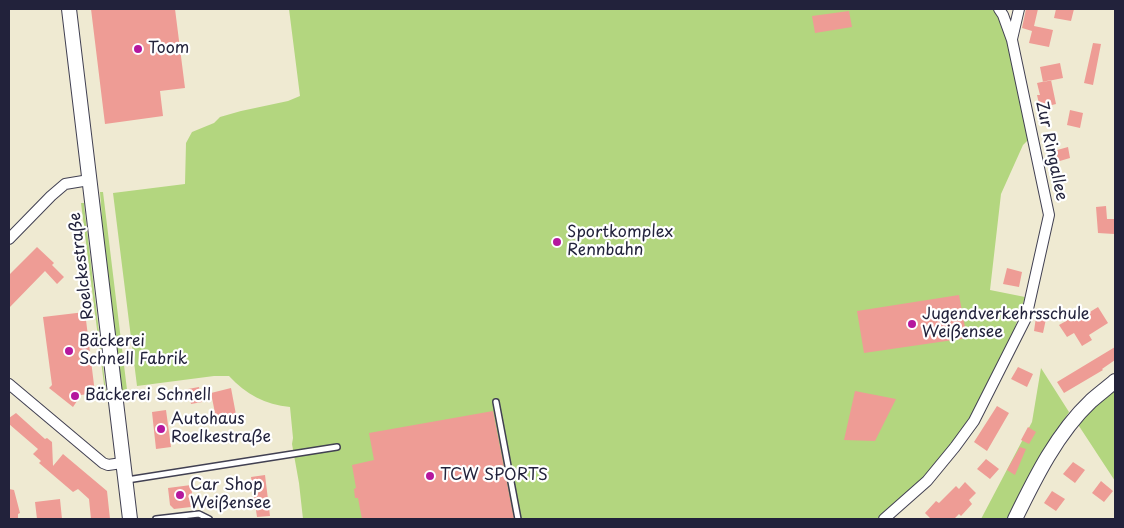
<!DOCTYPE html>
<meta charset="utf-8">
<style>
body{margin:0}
#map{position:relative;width:1124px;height:528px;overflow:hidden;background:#efead2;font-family:"Playpen Sans",sans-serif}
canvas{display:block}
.frame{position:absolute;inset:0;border:10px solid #22223b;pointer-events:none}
</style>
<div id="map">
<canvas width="1124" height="528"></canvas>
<div class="frame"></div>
</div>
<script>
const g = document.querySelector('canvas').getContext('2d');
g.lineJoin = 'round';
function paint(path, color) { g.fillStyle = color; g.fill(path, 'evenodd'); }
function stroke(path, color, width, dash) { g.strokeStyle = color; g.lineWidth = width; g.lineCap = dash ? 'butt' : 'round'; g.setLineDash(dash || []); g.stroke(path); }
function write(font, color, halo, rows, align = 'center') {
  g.font = font + ' "Playpen Sans",sans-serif'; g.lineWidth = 4.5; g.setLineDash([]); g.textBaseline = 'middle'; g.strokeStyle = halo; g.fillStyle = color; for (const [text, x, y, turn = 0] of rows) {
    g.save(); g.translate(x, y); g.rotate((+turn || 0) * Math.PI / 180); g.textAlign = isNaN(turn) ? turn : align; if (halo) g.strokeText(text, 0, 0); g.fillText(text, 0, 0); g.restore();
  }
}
const green = new Path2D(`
 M289 9H994C1015 42 1021 100 1029 139L1023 145 1001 194 990 290 1025 297C1016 324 1007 354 993 379 975 415 949 450 922 479 909 494 894 506 881 519H303L299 483 292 444 293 438 290 407C265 405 246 394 229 376H214L137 386 113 193 185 184 186 143 192 132 214 123 220 117 241 111 288 101 300 96Z
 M100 192H103L128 398 121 397 102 237V217Z
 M81 203H84V205L107 400H106Z
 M1041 368 1069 412 1051 440 1010 519H981L1032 422Z
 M1115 387V481L1077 423Z`);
const building = new Path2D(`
 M91 9H175L185 88 160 91 163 116 105 124Z
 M1026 9H1038L1034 26 1053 30 1049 47 1029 43 1032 31 1022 28Z
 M1056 9H1074L1071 21 1054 18Z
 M849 11 852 27 815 33 812 16Z
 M1093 43 1101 44 1093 85 1084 83Z
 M1060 63 1063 78 1043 82 1040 67Z
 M1051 80 1056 104 1040 108 1037 95H1040L1037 83Z
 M1070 110 1083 113 1080 128 1067 125Z
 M1068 147 1070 158 1053 163 1050 152Z
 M1106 206 1107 219H1114V234L1098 233 1096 207Z
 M37 247 54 263 52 265 64 277 57 284 45 271 9 308V275Z
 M1007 268 1022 272 1019 287 1003 284Z
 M959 295 967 338 864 353 857 311Z
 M1098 307 1108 323 1089 335 1092 340 1082 346 1074 333 1067 337 1059 325 1073 317 1075 321Z
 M85 312 95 393 81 395 73 407 49 388 52 385 43 317Z
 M1036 317 1046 319 1043 333 1034 331Z
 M1115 347V360L1102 369 1103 370 1064 393 1057 382Z
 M1018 367 1033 374 1027 387 1011 379Z
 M199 387 202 402 191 404 188 389Z
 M231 388 237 420 220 424 217 423 211 393Z
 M855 391 896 399 875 441 844 440Z
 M997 406 1009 413 987 451 974 442Z
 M166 410 171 447 156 449 152 412Z
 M493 411 514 519H362L358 498H355L354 489 356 488 352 465 374 460 369 433Z
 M16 413 45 439 47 438 52 442 53 466 63 454 107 491 110 519H91L89 499 78 489 73 492 39 463 41 461 33 454 38 449 9 424V418Z
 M1028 427 1036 432 1029 444 1021 440Z
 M1020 447 1026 449 1015 475 1007 470Z
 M986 459 999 469 990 479 977 469Z
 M1073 462 1085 470 1075 483 1063 474Z
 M265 475 270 516 257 517 251 477Z
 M1101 481 1113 491 1104 502 1092 493Z
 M965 482 976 493 969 500 972 504 961 516 959 514 954 519H931L925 513 936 501 939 503 956 486 959 489Z
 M191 485 193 502 191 507 174 509 170 505 168 488Z
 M9 489 14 490 20 513 18 514V519H9Z
 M1052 491 1065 499 1056 511 1044 503Z
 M60 499 62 519H37L35 502Z`);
const lane = new Path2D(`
 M496 402 518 519
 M127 480 337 447
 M156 519 199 514 209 519`);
const street = new Path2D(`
 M1012 39 1019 9
 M9 239 51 196 65 184 89 180
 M9 384 103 463 108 465 122 463
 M884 519 927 481 955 447 974 421 1026 318 1049 215 1012 40 1003 15 999 9`);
const secondary = new Path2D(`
 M69 9 130 519
 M1015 519C1035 478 1057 433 1091 401 1099 394 1107 388 1115 381`);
const markers = [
 [138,49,5,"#b5179e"],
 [557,242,5,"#b5179e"],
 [912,324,5,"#b5179e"],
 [69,351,5,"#b5179e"],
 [75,396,5,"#b5179e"],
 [161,429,5,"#b5179e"],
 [430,476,5,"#b5179e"],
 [180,495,5,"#b5179e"]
];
const poiNames = [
 ["Toom",148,49],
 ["Sportkomplex",567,233],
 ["Rennbahn",567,251],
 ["Jugendverkehrsschule",922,315],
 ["Weißensee",922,333],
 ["Bäckerei",79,342],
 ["Schnell Fabrik",79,360],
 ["Bäckerei Schnell",85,396],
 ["Autohaus",171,420],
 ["Roelkestraße",171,438],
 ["TCW SPORTS",440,476],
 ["Car Shop",190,486],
 ["Weißensee",190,504]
];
const streetNames = [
 ["Zur Ringallee",1051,151,78],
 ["Roelckestraße",82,266,-97]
];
paint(green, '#b3d67f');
paint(building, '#ee9c95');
stroke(lane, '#414052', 8);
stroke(street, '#414052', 12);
stroke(secondary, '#414052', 16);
stroke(lane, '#fff', 5);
stroke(street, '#fff', 10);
stroke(secondary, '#fff', 14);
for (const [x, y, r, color] of markers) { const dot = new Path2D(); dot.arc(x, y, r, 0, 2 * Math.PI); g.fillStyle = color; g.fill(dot); stroke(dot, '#fff', 2); }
write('16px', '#22223b', '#fff', poiNames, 'left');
write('16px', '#22223b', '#fff', streetNames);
</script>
